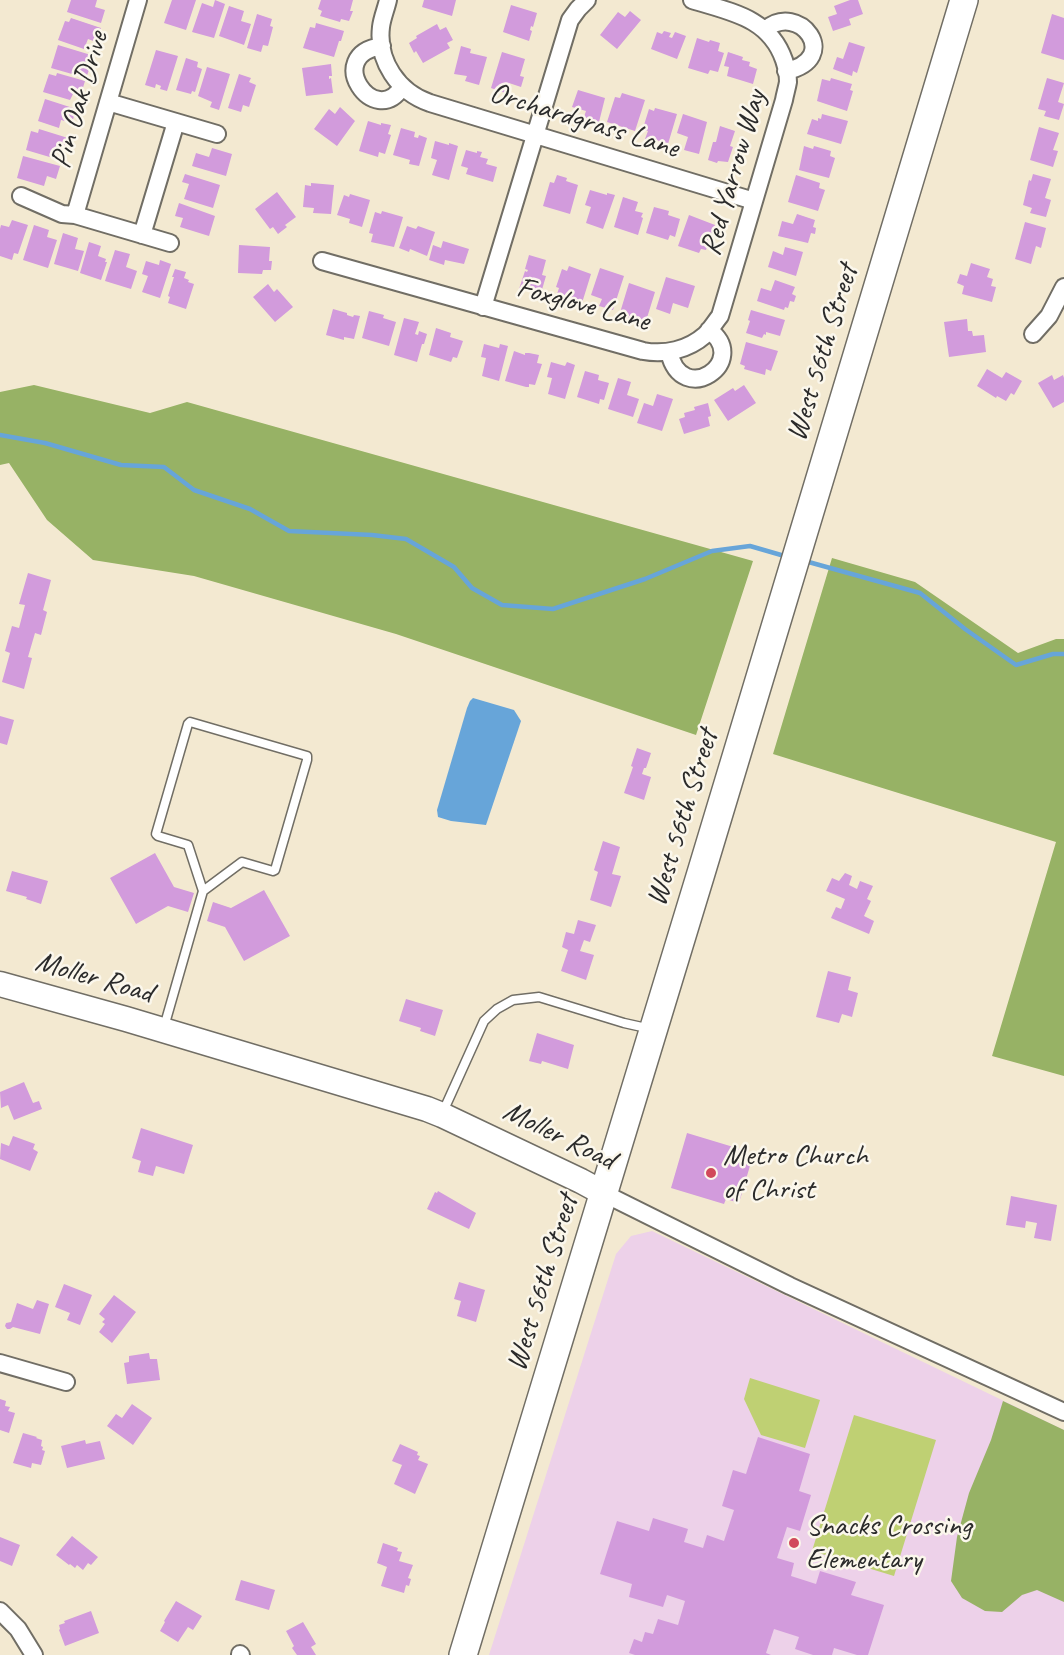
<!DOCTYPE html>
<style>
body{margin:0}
canvas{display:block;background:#f3e9d1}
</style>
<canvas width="1064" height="1655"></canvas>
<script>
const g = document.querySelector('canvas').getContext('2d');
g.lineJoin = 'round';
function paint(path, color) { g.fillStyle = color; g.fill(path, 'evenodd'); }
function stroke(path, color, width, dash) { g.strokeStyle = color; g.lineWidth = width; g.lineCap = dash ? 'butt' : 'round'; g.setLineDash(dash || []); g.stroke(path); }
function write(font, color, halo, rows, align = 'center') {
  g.font = font + ' Caveat,sans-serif'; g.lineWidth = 5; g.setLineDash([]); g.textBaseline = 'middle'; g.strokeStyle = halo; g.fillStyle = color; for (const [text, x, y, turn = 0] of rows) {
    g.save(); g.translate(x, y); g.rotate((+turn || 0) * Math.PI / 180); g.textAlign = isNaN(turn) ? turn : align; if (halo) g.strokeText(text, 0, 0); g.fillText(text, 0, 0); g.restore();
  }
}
const built = new Path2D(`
 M652 1231 1064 1430V1655H489L616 1254 631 1236Z`);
const green = new Path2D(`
 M750 1378 820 1400 805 1448 761 1435 744 1399Z
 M854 1415 936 1440 894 1576 812 1551Z`);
const forest = new Path2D(`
 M34 385 150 413 187 402 753 561 696 735 396 634 194 576 93 560 47 520 9 463 0 465V392Z
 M832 558 915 582 1018 653 1056 639H1064V1076L992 1056 1056 842 773 754Z
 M1003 1401 1064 1430V1602L1037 1590 1022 1595 1002 1612 985 1611 962 1598 951 1581 957 1537 969 1493 991 1440Z`);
const water = new Path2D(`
 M473 698 514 710 521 721 486 825 451 821 438 817 437 810 467 708 470 701Z`);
const stream = new Path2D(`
 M0 435 45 443 121 465 164 467 194 490 250 509 289 531 372 535 406 539 454 567 472 588 502 605 553 609 645 579 712 551 750 546 788 557
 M805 561 920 593 965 629 1016 665 1053 654H1064`);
const building = new Path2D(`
 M71 0H97L95 7 105 10 101 23 67 12Z
 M172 0H196L186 30 164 23Z
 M215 0 225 4 214 38 192 32 202 3 213 7Z
 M321 0H353L350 11H353L349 21 341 19 340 22 320 16 322 11 318 9Z
 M424 0H456L452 16 422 7Z
 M850 0H858L863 14 849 19 851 25 833 31 828 17 837 14 834 6Z
 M511 5 537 13 533 27 531 26 530 30 532 31 529 41 503 32Z
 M229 6 244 11 241 21 251 24 244 45 219 36Z
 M630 11 641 20 617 49 600 35 618 12 625 17Z
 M257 14 272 19 270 26 273 27 268 46 263 45 261 52 247 48Z
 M1052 14 1064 18V60L1041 53Z
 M71 18 101 28 96 42 88 39 84 49 58 40 65 21 69 22Z
 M316 23 344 31 341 41H339L334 57 303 48 310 27 315 28Z
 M437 24 440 30 446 27 453 40 447 43 450 48 423 63 416 51 414 53 409 43 417 38 416 36Z
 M664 31 671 33 669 37 672 38 675 32 686 36 677 59 651 49 657 32 662 34Z
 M697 38 709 42 710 40 720 43 718 51 724 53 718 72 710 70 708 74 688 68Z
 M849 42 865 47 857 73 853 71 852 76 833 69 837 57 843 59Z
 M58 45 91 55 87 69 89 70 86 78 51 68Z
 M461 46 471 49 470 53 487 57 479 85 465 81 467 76 454 74Z
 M156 50 178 56 167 91 160 89 161 86 156 84 155 88 145 85Z
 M502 52 525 59 520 76 524 77 521 87 509 83 505 93 491 88Z
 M728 52 743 57 742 60 750 62 749 66 757 69 753 84 727 76 729 67 724 66Z
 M186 58 198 62 197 67 202 69 195 92 192 91 191 94 176 90Z
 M331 64 332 76H329V79L331 78 333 93 306 96 302 68Z
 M207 67 230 74 219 110 210 107 212 102 198 96Z
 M57 73 85 81 81 94 74 92 70 100 43 92 49 74 56 76Z
 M239 74 251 78 249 82 256 85 249 107 243 105 241 112 228 108Z
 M831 78 852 84 850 90 853 91 847 111 817 101 822 79 830 81Z
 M1047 78 1064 83 1058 102 1064 104 1059 120 1044 116 1046 111 1038 109Z
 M578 90 605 98 599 122 584 117 586 111 572 107Z
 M622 93 645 100 635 131 607 122 615 97 620 98Z
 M45 99 76 109 72 123 61 120 59 128 38 121Z
 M340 107 355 121 337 146 314 129 329 109 335 114Z
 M655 108 677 114 668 144 656 140 655 143 645 139 648 131 645 130 646 126 644 125 649 109 654 111Z
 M683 114 707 122 699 154 684 150 688 137 677 133Z
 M822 114 848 121 841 144 807 134 812 119 818 121V118L821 119Z
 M368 121 381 125V123L391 125 388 134 391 135 385 154 379 152 378 157 359 151Z
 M720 126 735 131 730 146 733 147 728 162 718 161 717 163 708 160 713 142H716Z
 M1039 127 1059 133 1053 150 1058 151 1053 167 1030 160Z
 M401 128 415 132 414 137 418 138 419 135 427 138 419 166 409 164 410 160 393 155Z
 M39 129 68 138 64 151 56 149 53 158 26 150 31 131 38 133Z
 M435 141 449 145V143L458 146 449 180 432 175 437 160 431 158Z
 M804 146 813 149 814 146 831 151 830 156 835 158 829 178 799 170Z
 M212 148 232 154 226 176 192 166 196 153 209 157Z
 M466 150 477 153V151L482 152 480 157 488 159 486 164 497 167 493 182 466 174 468 168 461 166Z
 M23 156 60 166 56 179 47 176 44 186 17 178Z
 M185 174 220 185 213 208 184 199 189 184 182 182Z
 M1033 174 1051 179 1045 198 1051 200 1046 217 1030 213 1032 208 1023 205 1029 180 1031 181Z
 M557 175 567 178 566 181 578 185 570 214 543 206 550 182 554 183Z
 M796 175 820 183 819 188 825 190 818 211 788 202Z
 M311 183 334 185 331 214 313 213 314 208 303 207 305 185 311 186Z
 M590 190 607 195V193L615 195 603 229 586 223 591 207 585 205Z
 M277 192 296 217 285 225 287 227 278 234 273 227 270 229 255 209Z
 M350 194 370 200 362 227 349 223 350 219 337 215 344 195 349 197Z
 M623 197 638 202 635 211 643 213 641 217 643 218 638 235 614 227Z
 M179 203 215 216 209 236 180 227 183 218 175 216Z
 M654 207 669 211 668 215 680 219 675 237 670 235 668 240 646 233Z
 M382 211 403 217 394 247 371 242 373 234 369 233 375 212 381 214Z
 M797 214 815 220 813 227 816 228 815 234 811 233 808 243 778 236 782 221 793 224Z
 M689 215 715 225 706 250 701 249 699 253 678 246Z
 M12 220 28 225 18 254 14 253 12 260 0 256V229L1 225 9 227Z
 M1025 222 1046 228 1041 248 1036 246 1031 264 1015 259Z
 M34 225 49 230 47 237 57 240 48 268 23 260Z
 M407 226 416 229 418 226 435 232 427 256 410 249 409 252 399 248Z
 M63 233 78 238 75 249 84 251 78 271 54 264Z
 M443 241 469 249 464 264 445 260 444 265 429 260 433 245 441 248Z
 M89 242 101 246 98 256 106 259 105 262H107L101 280 80 273Z
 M239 245 270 247 269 261H272L271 270H263L262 274 238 273Z
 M785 247 803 252 796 276 768 267 773 251 783 255Z
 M115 250 130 254 126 267 137 271 131 289 105 281Z
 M529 255 546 260 542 275 546 276 541 293 519 289 525 271 527 272 528 270 525 269Z
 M160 260 171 264 160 298 142 292 148 276 142 274 146 261 159 265Z
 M971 263 990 269 987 277 993 279 991 286 996 287 992 302 962 294 964 286 957 283 960 274 967 276Z
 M569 266 591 274 582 303 556 297 559 288 556 287 562 269 567 271Z
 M600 268 624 276 613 310 599 306 602 299 591 295Z
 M175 269 186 272 184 278 189 280 188 282 194 284 186 309 168 303 170 297 168 296 174 277H172Z
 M666 277 695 286 688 308 673 303 670 314 656 309Z
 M775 280 795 287 792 294 796 296 794 302 790 301 788 308 785 307 784 310 757 301 761 288 771 291Z
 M629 283 655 292 646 321 632 317 631 320 619 316Z
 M268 284 274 292 277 289 293 307 275 322 253 297Z
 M333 309 347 313V315L353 317 354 315 360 316 354 339 344 337V340L326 335Z
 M751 310 785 320 780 336 766 332V335L764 334 762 338 746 333 750 321 748 320Z
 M369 311 384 315 383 318 396 322 389 346 362 338Z
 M404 318 419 322 415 334 418 335 419 331 427 334 424 344H422L417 362 394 355Z
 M967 319 968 331H972L973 336 984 335 986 352 949 357 944 322Z
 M436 328 451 333 450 337 463 341 457 358 453 357 451 362 429 355Z
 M746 342 778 351 771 371 766 369 765 375 744 369 745 366 740 364Z
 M484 344 499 348 500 344 508 346 499 381 482 376 486 358 481 357Z
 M514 351 525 355V353H529L539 355 537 363 542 364 535 385 529 384V387H526L505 381Z
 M551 362 565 366 567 362 575 365 565 399 548 394 552 378 547 377Z
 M987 369 1002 378 1006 372 1022 381 1014 395 1011 393 1006 401 997 396 996 398 977 386Z
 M585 371 599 375 598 380 609 383 604 400 600 399 599 404 577 397Z
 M1052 375 1054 380 1063 375 1064 378V402L1053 408 1038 383Z
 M618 378 631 382 627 395 639 399 633 417 608 409Z
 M744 385 756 403 728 421 714 400 733 388 735 391Z
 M657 394 673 399 662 431 637 423 644 403 653 406Z
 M708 403 711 416 708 417 710 426 684 434 679 419 685 417 684 413 695 410 694 407Z
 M28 573 51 580 43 610 47 612 41 635 35 633 28 657 32 658 24 689 2 682 10 653 5 651 12 626 19 628 25 605 19 604Z
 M0 716 14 720 7 745 0 743Z
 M637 748 651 753 646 768H644L642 774 651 777 644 800 624 793 633 767 631 766Z
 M603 841 620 847 612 874 621 876 611 907 590 900 598 872 594 870Z
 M155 853 174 887 194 893 188 912 168 906 136 924 110 878Z
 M12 871 48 881 41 904 26 899 27 897 6 891Z
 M845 873 852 876 849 885 857 889 860 881 873 886 867 899 871 901 864 916 874 921 869 934 831 918 836 907 841 909 845 899 826 891 832 878 839 881Z
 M264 890 290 936 244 961 225 927 207 921 213 902 231 908Z
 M578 920 596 925 590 942 584 940 580 951 594 955 586 980 561 971 568 950 562 947 566 932 574 934Z
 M828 971 851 977 848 990 858 993 852 1017 842 1014 839 1023 816 1017Z
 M406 999 443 1010 435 1036 420 1031 421 1028 399 1021Z
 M537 1033 574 1045 568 1069 542 1061 541 1064 529 1061Z
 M24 1082 33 1103 39 1101 42 1109 14 1120 8 1105 1 1108 0 1092Z
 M141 1128 193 1145 184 1174 156 1166 153 1176 138 1172 141 1161 132 1158Z
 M687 1133 740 1149 739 1155 752 1159 739 1203 726 1199 724 1204 671 1188Z
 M13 1136 35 1144 33 1149 38 1152 30 1171 0 1159 1 1143 9 1146Z
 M438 1191 476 1213 469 1229 427 1209 435 1192 437 1193Z
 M1011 1196 1057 1205 1051 1241 1034 1238 1037 1223 1026 1221 1025 1228 1006 1225Z
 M459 1282 485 1290 476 1322 457 1316 461 1301 454 1299Z
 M64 1284 92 1295 80 1325 67 1320 70 1313 55 1307Z
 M114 1295 136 1312 112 1343 99 1332 105 1324 102 1322 105 1319 99 1314Z
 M37 1300 49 1304 40 1334 13 1327 10 1329H7L5 1326 6 1323 11 1322 17 1303 33 1309Z
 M149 1353 150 1359H157L160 1380 127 1384 124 1363 129 1362V1356Z
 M0 1399 6 1401 5 1406 10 1407 8 1411 15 1413 9 1433 0 1430Z
 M132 1404 152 1418 133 1445 107 1426 116 1414 122 1418Z
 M23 1433 37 1437 36 1438 42 1440 41 1446 43 1447 42 1450 45 1451 41 1465 32 1463 31 1468 13 1463Z
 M758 1437 810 1454 799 1491 811 1495 800 1531 787 1527 777 1558 794 1563 791 1576 816 1584 820 1571 856 1582 851 1595 884 1605 868 1655H857L834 1648 832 1655H813L795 1649 799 1637 774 1629 766 1653 771 1655H635L629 1653 634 1639 642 1642 645 1632 653 1634 658 1619 678 1625 685 1601 667 1595 663 1607 629 1597 632 1584 600 1574 617 1521 649 1531 653 1518 688 1529 684 1542 703 1548 707 1535 724 1541 734 1510 722 1506 733 1470 746 1474Z
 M85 1440 86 1444 100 1441 105 1459 67 1468 61 1446Z
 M400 1444 418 1452 417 1455 420 1456 418 1460 428 1464 415 1494 394 1484 402 1465 392 1461Z
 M72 1536 98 1557 91 1565 88 1563 83 1570 77 1565 75 1568 70 1564 69 1565 56 1555Z
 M0 1537 20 1545 12 1566 0 1561Z
 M383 1543 398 1548 397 1551 402 1552 399 1561 413 1565 408 1578 411 1579 409 1586 406 1585 404 1593 381 1586 387 1567 377 1563Z
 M241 1580 275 1590 269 1610 235 1600Z
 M176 1601 202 1616 193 1630 188 1627 178 1642 160 1631 165 1622 164 1621Z
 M91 1611 99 1633 65 1646 59 1630 60 1629 59 1625 65 1623 64 1621Z
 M303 1622 316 1644 311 1647 316 1655H297L292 1648 294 1646 286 1631Z`);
const lane = new Path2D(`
 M164 1027 203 891 188 845 158 836 156 834 188 724 190 722 307 756V760L275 870 273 871 242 862 203 891
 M442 1114 484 1021 497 1009 513 1000 539 997 624 1023 651 1029`);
const street = new Path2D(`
 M388 0C386 9 382 18 381 27 377 61 398 92 430 103L754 201
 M765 30C799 0 843 59 786 71
 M382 46C322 55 375 130 402 87
 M108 102 217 134
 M21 196 62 214 75 215 170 243
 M75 215 138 0
 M142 235 176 122
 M322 261 643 351C665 355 688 350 705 335 711 329 715 322 720 316L784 100C785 94 787 88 788 82 788 75 786 66 784 60 769 17 730 12 692 0
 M483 307 570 20 578 9 587 0
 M1033 334 1049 316 1064 287
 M669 352C682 409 751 361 709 330
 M605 1194 790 1286 1064 1412
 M0 1363 66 1382
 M0 1611 18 1629 34 1655
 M240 1654 241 1655`);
const secondary = new Path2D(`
 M0 984 126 1019 427 1109 442 1115 581 1181 605 1194`);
const primary = new Path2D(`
 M463 1655C633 1104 797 552 964 0`);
const markers = [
 [711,1173,6,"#d1495b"],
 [794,1543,6,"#d1495b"]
];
const streetNames = [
 ["Pin Oak Drive",80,100,-74],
 ["Orchardgrass Lane",584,121,17],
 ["Red Yarrow Way",734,173,-74],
 ["Foxglove Lane",583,305,15],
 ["West 56th Street",823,353,-73],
 ["West 56th Street",683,818,-73],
 ["Moller Road",94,978,16],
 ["Moller Road",559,1136,26],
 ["West 56th Street",543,1283,-73]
];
const poiNames = [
 ["Metro Church",723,1156],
 ["of Christ",723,1190],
 ["Snacks Crossing",806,1526],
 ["Elementary",806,1560]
];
paint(built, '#edd1e9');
paint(green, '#bfd073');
paint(forest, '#97b265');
paint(water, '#67a5d9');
stroke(stream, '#67a5d9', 4.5);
paint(building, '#d29bdc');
stroke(lane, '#716e65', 11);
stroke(street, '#716e65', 20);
stroke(secondary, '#716e65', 27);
stroke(primary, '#716e65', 30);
stroke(lane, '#fff', 8);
stroke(street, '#fff', 16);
stroke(secondary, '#fff', 24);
stroke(primary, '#fff', 27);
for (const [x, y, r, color] of markers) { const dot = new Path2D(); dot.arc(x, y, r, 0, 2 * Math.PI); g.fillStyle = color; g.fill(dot); stroke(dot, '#fbf7ec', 2); }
write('30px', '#2b2b2b', '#fbf7ec', streetNames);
write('30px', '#2b2b2b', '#fbf7ec', poiNames, 'left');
</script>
